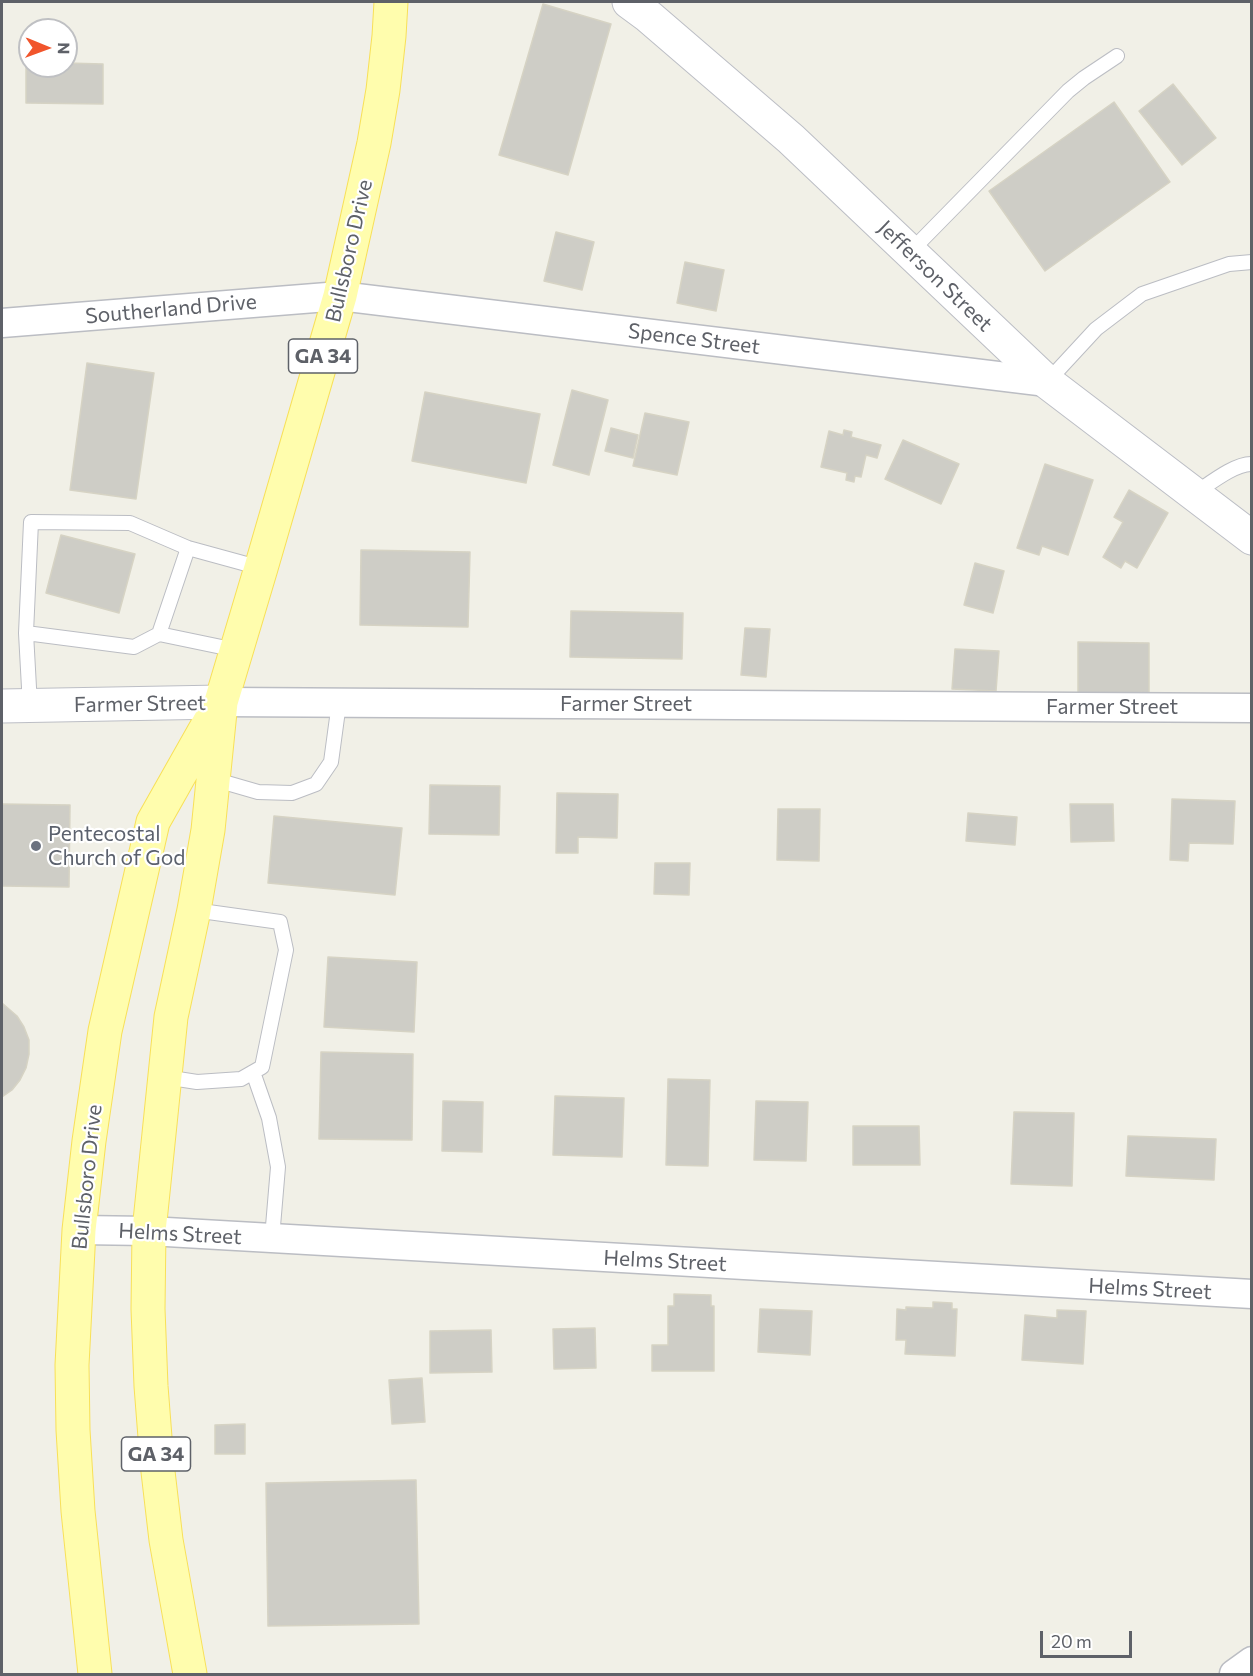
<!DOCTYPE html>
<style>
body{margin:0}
#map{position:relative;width:1253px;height:1676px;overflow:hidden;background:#f1f0e7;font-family:Commissioner,sans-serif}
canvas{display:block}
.frame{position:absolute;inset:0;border:3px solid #5e6168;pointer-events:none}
.north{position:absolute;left:18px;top:18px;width:60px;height:60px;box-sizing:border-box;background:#fff;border:2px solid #bfc0c3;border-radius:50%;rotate:91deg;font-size:16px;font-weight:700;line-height:24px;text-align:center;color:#5e6168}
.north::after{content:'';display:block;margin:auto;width:21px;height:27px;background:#f1552c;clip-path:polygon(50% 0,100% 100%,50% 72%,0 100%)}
.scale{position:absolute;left:1040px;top:1631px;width:92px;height:27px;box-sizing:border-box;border:3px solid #5e6168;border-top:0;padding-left:8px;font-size:18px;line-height:21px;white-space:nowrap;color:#5e6168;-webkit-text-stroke:4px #fff;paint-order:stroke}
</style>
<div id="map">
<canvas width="1253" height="1676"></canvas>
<div class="frame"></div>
<div class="north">N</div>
<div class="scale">20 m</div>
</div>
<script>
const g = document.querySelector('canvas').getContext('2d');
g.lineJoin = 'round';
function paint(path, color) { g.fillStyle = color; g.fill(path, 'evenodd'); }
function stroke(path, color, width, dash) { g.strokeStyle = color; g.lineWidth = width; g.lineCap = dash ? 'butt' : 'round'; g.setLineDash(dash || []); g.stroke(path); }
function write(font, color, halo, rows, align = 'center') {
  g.font = font + ' Commissioner,sans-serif'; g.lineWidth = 4.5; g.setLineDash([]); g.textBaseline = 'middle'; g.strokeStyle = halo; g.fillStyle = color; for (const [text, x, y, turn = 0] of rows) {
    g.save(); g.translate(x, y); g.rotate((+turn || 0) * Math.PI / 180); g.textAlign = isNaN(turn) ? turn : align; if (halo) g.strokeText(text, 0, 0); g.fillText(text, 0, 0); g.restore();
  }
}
const building = new Path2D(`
 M543 4 611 24 568 175 499 155Z
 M26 63H30V66H66V63L103 64V104L26 103Z
 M1173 84 1216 138 1182 165 1139 111Z
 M1114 102 1170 182 1045 271 989 191Z
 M556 232 594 242 582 290 544 281Z
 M685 262 724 270 716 311 677 303Z
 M87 363 154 373 136 499 70 490Z
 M572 390 608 400 589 475 553 465Z
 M425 392 540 414 526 483 412 461Z
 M645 413 689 422 677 475 633 466Z
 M611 428 638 435 633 458 605 451Z
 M844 430 852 432 851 437 881 445 877 458 866 455 861 477 855 476 854 482 846 480 847 473 821 467 829 431 843 435Z
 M903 440 959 464 941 504 885 479Z
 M1045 464 1093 480 1068 555 1042 546 1039 555 1017 548Z
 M1129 490 1168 513 1137 568 1125 561 1121 568 1103 557 1123 522 1114 517Z
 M61 535 135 554 119 613 46 593Z
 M361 550 470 552 468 627 360 625Z
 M975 563 1004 571 993 613 964 605Z
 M571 611 683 613 682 659 570 657Z
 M745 628 770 629 766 677 741 675Z
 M1078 642 1149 643V695H1078Z
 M955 649 999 651 996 691 952 689Z
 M430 785 500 786 499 835 429 834Z
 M557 793 618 794 617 838 578 837V853H556Z
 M1172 799 1235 801 1233 844 1189 843 1188 861 1170 860Z
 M2 804 70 805 69 887 2 886Z
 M1070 804H1113L1114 841 1071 842Z
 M778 809H820L819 861 777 860Z
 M968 813 1017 817 1015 845 966 841Z
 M274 816 402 828 395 895 268 883Z
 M655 863H690L689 895 654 894Z
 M328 957 417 962 414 1032 324 1027Z
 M2 1003 17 1016 24 1027 29 1040V1054L26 1068 20 1080 12 1090 2 1097Z
 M321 1052 413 1054 412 1140 319 1139Z
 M668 1079 710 1080 708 1166 666 1165Z
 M555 1096 624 1098 622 1157 553 1155Z
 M443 1101 483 1102 482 1152 442 1151Z
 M756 1101 808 1102 806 1161 754 1160Z
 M1014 1112 1074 1113 1072 1186 1011 1184Z
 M853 1126H919L920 1165H853Z
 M1128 1136 1216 1139 1214 1180 1126 1176Z
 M674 1294 711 1295V1306H714V1371H652V1345H668V1306H674Z
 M933 1302 952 1303V1309H957L955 1356 905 1354 906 1340H896L897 1309 906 1310V1307L933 1308Z
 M760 1309 812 1311 810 1355 758 1352Z
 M1057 1310 1086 1311 1083 1364 1022 1360 1025 1315 1057 1318Z
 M595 1328 596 1368 554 1369 553 1329Z
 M491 1330 492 1372 430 1373V1331Z
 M422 1378 425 1422 392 1424 389 1380Z
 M245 1424V1454H215V1425Z
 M416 1480 419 1624 268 1626 266 1483Z`);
const lane = new Path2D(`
 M910 252 1068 91 1084 78 1117 56
 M1047 382 1096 329 1142 294 1229 264 1252 262
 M1194 494C1208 485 1235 463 1252 464
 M26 633 31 522 130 523 188 548 261 568
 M159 634 188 548
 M30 706 26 633 134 647 159 634 236 650
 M213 779 258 792 292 793 316 784 331 762 339 703
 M253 1072 269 1118 278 1167 272 1238
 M165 1077 197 1082 241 1079 262 1067 286 950 280 922 194 910`);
const street = new Path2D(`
 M2 323 340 296 1047 382
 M221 702 1252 708
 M79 1230 149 1231 1252 1294
 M1234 1674 1252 1661`);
const secondary = new Path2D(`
 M629 2 648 16 791 139 1047 382 1252 538
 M2 706 221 702`);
const primary = new Path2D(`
 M95 1674 78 1511 73 1430 72 1365 79 1230 89 1141 105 1031 153 822 214 714
 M190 1674 166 1540 157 1463 151 1386 148 1309 149 1231 171 1017 194 910 208 830 221 702 261 568 340 296 374 143 383 90 389 36 391 2`);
const markers = [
 [36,846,6,"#6b7280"]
];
const shields = [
 [323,356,69],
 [156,1454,69]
];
const shieldNames = [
 ["GA 34",323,356],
 ["GA 34",156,1454]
];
const streetNames = [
 ["Bullsboro Drive",349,251,-77],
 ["Jefferson Street",935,276,44],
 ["Southerland Drive",171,309,-5],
 ["Spence Street",694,339,7],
 ["Farmer Street",140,704,-1],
 ["Farmer Street",626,704],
 ["Farmer Street",1112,707],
 ["Bullsboro Drive",87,1177,-84],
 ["Helms Street",180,1234,3],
 ["Helms Street",665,1261,3],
 ["Helms Street",1150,1289,3]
];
const worshipNames = [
 ["Pentecostal",48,834],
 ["Church of God",48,858]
];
paint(building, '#cecdc6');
stroke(building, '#d6d3c4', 1.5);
stroke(lane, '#bbbdc3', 16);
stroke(street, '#bbbdc3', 31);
stroke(secondary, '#bcbec5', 35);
stroke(primary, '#f8e058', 35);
stroke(lane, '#fff', 14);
stroke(street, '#fff', 28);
stroke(secondary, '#fff', 33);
stroke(primary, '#fffdad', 33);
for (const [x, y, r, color] of markers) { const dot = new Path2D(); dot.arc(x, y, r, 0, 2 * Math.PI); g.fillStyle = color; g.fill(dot); stroke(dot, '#fff', 2); }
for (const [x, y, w] of shields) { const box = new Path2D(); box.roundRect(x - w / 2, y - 17, w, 34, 4.5); g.fillStyle = '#fff'; g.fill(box); stroke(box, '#5e6168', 1.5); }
write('bold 20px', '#5e6168', null, shieldNames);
write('21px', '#5e6168', '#fff', streetNames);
write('21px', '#5b616d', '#fff', worshipNames, 'left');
</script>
